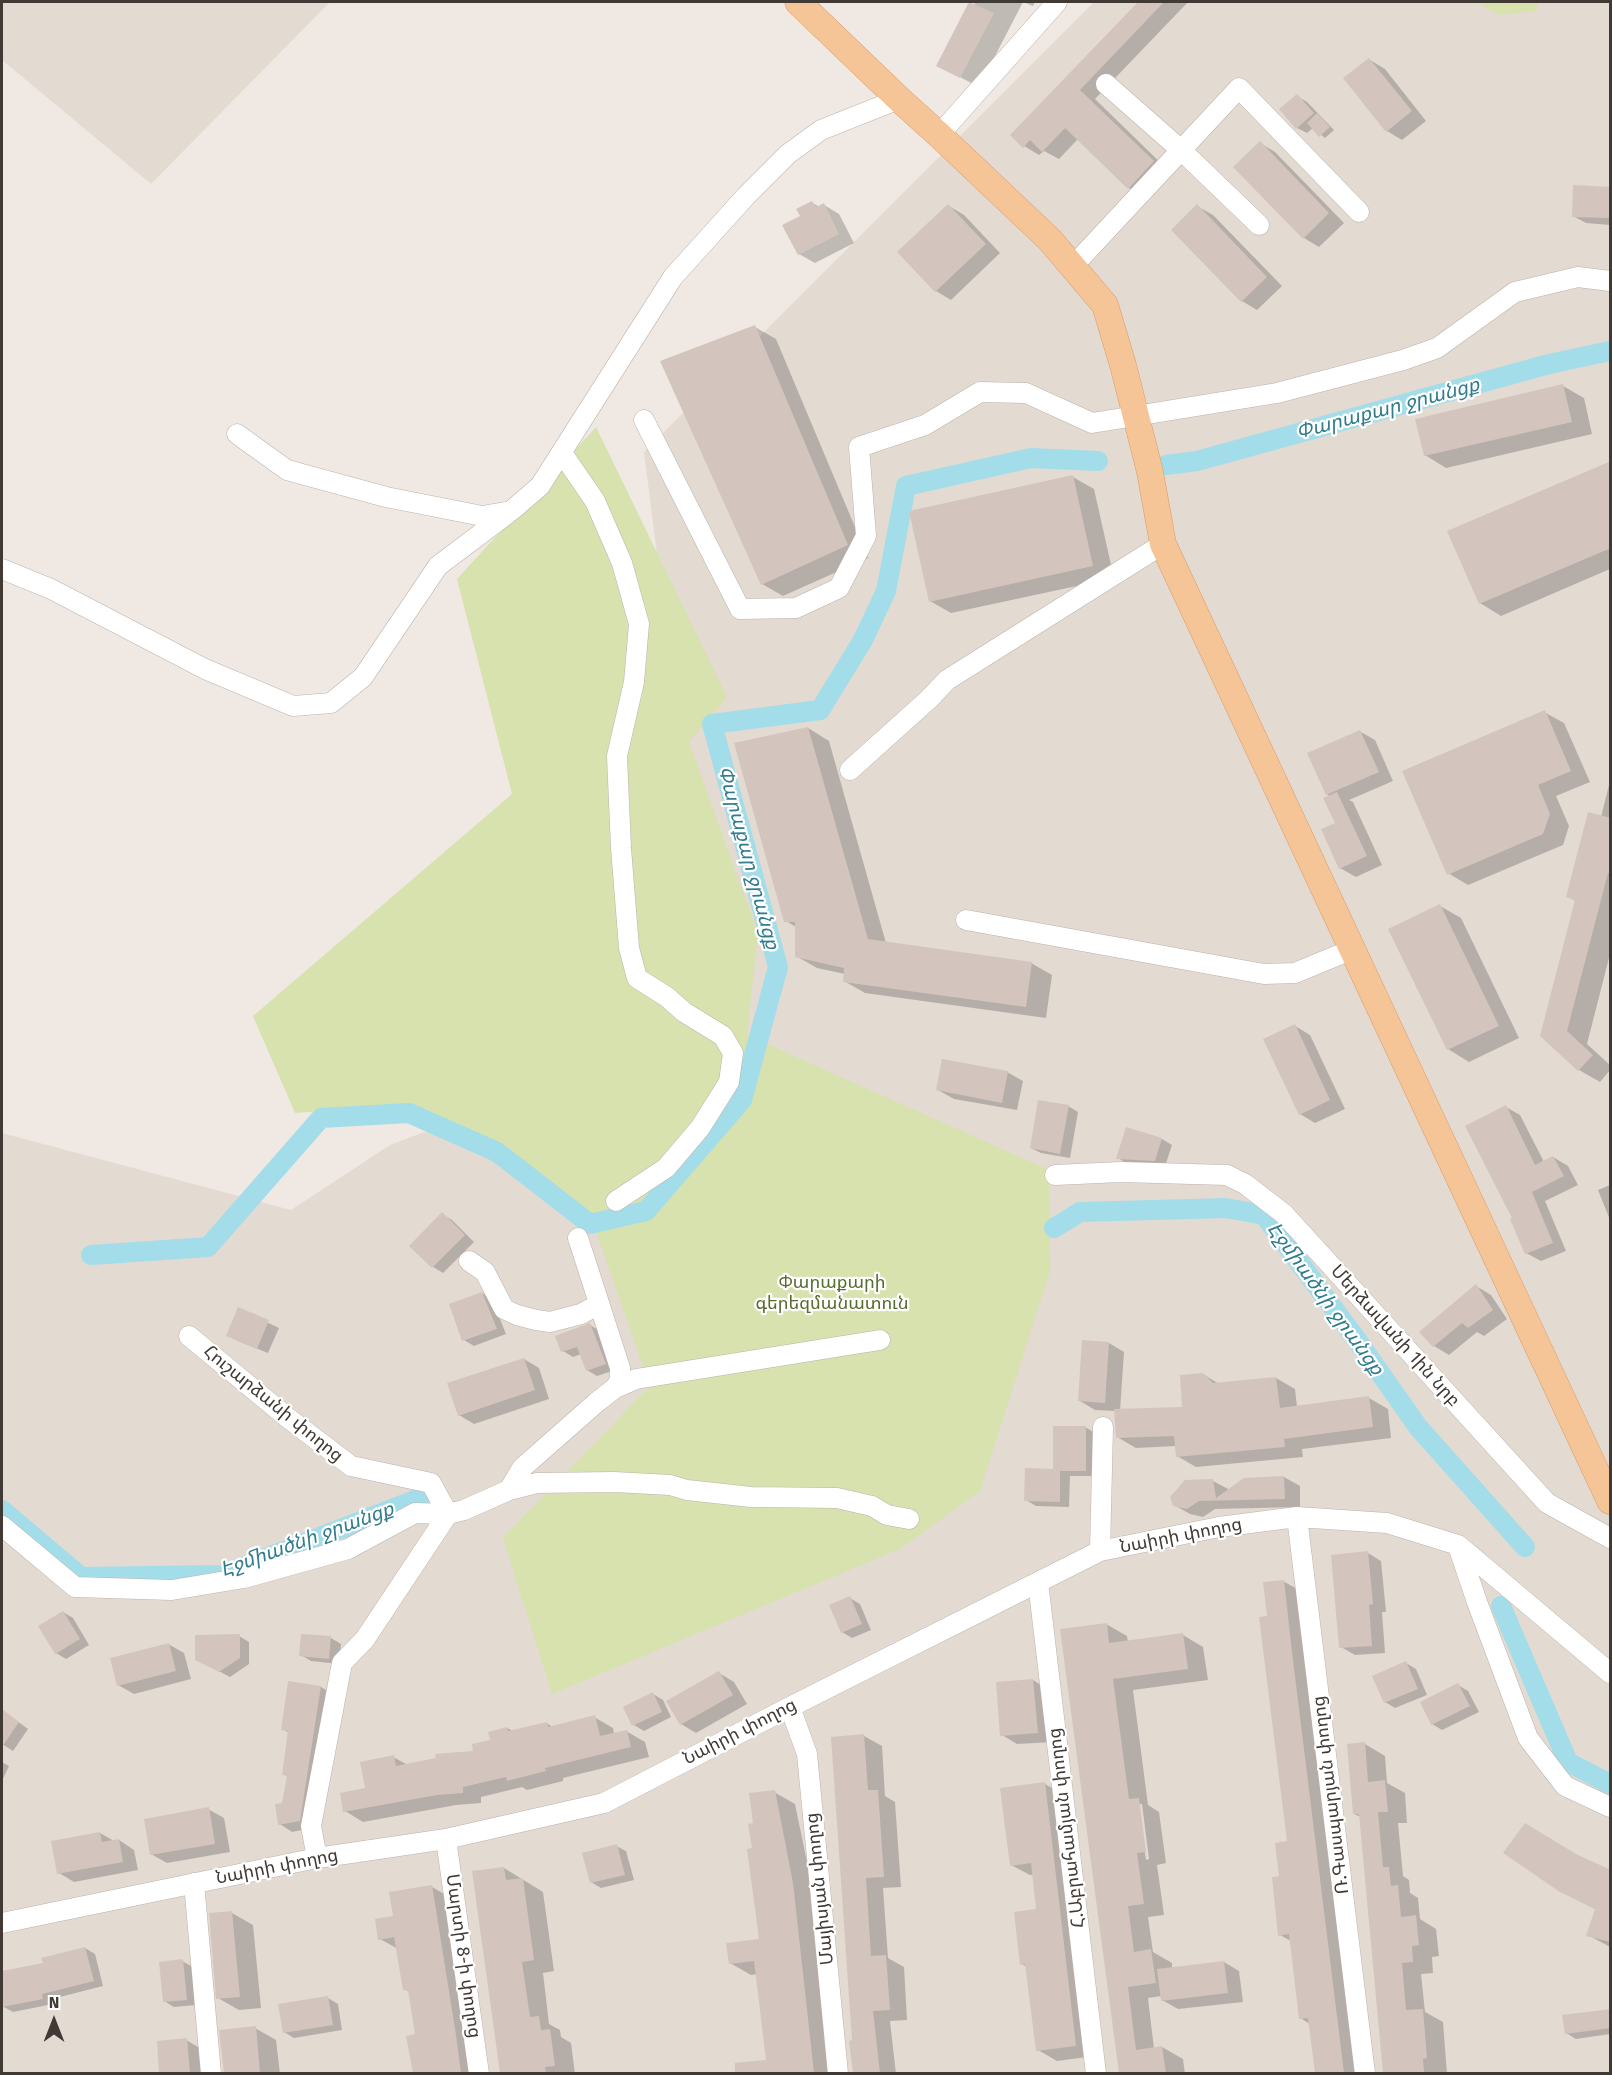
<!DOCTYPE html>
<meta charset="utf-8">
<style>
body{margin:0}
#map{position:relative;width:1612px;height:2075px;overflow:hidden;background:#f0e9e3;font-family:"Fira Sans",sans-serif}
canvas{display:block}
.frame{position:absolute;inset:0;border:3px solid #413934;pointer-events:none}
.north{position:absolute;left:24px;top:1991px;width:60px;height:60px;-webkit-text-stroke:4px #fff;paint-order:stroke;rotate:0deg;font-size:16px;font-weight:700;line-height:24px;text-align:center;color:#413934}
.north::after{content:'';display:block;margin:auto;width:21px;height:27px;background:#413934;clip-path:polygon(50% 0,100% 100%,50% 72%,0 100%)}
</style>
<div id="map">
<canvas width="1612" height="2075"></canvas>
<div class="frame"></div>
<div class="north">N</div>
</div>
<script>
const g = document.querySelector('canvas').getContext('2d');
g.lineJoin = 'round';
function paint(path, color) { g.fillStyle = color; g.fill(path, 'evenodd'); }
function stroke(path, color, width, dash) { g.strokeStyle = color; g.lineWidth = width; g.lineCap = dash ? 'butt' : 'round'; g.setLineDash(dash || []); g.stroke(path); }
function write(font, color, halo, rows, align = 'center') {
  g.font = font + ' "Fira Sans","Noto Sans Armenian",sans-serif'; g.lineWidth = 4.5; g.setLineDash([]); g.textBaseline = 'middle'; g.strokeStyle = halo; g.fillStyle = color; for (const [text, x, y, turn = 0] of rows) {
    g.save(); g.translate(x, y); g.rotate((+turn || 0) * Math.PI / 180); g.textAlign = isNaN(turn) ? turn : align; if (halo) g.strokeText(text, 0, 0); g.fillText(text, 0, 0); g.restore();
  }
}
const residential = new Path2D(`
 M2 2H330L151 184 2 60Z
 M1094 2H1610V2073H2V1133L291 1210 390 1145 716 1022 644 452Z`);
const green = new Path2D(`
 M1481 2H1538L1536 11 1499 15 1482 5Z
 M596 427 727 697 689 742 758 934 747 1035 1049 1170 1050 1271 980 1491 900 1549 552 1694 503 1538 650 1386 597 1234 409 1104 295 1113 253 1016 512 794 457 579Z`);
const shadow = new Path2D(`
 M975 2H1035L1033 6 1023 2 979 87 956 75Z
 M1140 2H1188L1095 99 1169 171 1145 197 1129 188 1078 139 1059 159 1044 151 1039 155 1024 146 1012 135Z
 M1370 60 1385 69 1426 121 1402 140 1387 131Z
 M1297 96 1307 102 1334 130 1325 138 1313 128 1307 133 1297 128Z
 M1260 143 1275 152 1344 223 1319 247 1304 238Z
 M1610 187V225L1586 223 1573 216Z
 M812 203 820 207 824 205 839 214 854 243 815 263 799 254 802 217Z
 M949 206 964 215 1000 253 951 300 936 291Z
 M1197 206 1213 215 1282 286 1257 310 1242 301Z
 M755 327 776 339 868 558 783 596 762 584Z
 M1563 386 1584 398 1592 434 1446 468 1425 455Z
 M1610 462V569L1501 616 1480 603Z
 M1073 477 1094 489 1114 578 951 613 930 601Z
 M1544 712 1564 723 1590 782 1556 796 1569 826 1563 845 1468 885 1448 873Z
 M808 728 829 741 886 943 1031 963 1052 975 1046 1018 865 993 844 981 845 974 817 968 796 956V927L786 921Z
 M1359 731 1375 740 1393 781 1349 800 1353 802 1382 865 1356 877 1340 868 1337 824 1330 797 1327 794Z
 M1610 781V954L1587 1044 1610 1065V1070L1600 1082 1579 1070 1542 1036 1576 901 1568 897 1601 817Z
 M1440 906 1461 918 1519 1038 1469 1062 1448 1049Z
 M1295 1026 1310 1035 1345 1109 1315 1123 1300 1114Z
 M1007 1072 1023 1081 1017 1110 954 1099 938 1090Z
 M1068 1106 1078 1112 1070 1158 1041 1153 1031 1148Z
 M1506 1107 1520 1115 1544 1162 1553 1157 1568 1166 1578 1185 1545 1201 1566 1251 1541 1261 1526 1253Z
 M1127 1129 1162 1139 1172 1145 1165 1166 1128 1164 1118 1158Z
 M1610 1185V1220L1598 1190Z
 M442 1214 452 1220 474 1242 443 1273 433 1267 411 1246Z
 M1476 1286 1491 1295 1507 1319 1484 1336 1477 1332 1449 1355 1434 1346Z
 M482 1293 492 1299 506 1334 474 1346 464 1340Z
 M239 1309 279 1328 268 1353 238 1341Z
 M590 1325 600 1331 615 1370 597 1376 587 1370 581 1354 573 1357 563 1351Z
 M1109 1343 1124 1352 1120 1411 1183 1408 1203 1374 1219 1384 1276 1378 1295 1389 1297 1407 1369 1398 1388 1409 1391 1438 1302 1449 1303 1457 1196 1467 1177 1456 1176 1446 1136 1448 1117 1437 1116 1411 1095 1410 1080 1401Z
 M524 1359 539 1368 549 1399 474 1424 459 1415Z
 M1085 1427 1095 1433V1476H1070L1069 1507 1036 1506 1026 1500 1054 1470Z
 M1284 1477 1300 1486V1507L1215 1509 1203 1517 1190 1514 1174 1505 1213 1481 1230 1490 1244 1479Z
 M1368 1553 1381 1561 1386 1612H1382L1385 1653 1355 1655 1341 1647Z
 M1283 1581 1304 1593 1363 2074H1316L1310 2024 1300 2018 1291 1941 1280 1935V1877L1289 1843Z
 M850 1598 860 1604 871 1630 852 1638 842 1632Z
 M63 1612 73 1618 89 1645 66 1659 56 1653Z
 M1106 1624 1127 1636 1128 1642 1183 1635 1203 1647 1208 1680 1133 1690 1148 1805 1159 1812 1166 1863 1157 1865 1164 1915 1148 1917 1153 1952 1172 1963V1969L1224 1962 1239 1971 1243 2002 1178 2009 1162 2000V1996L1148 1998 1154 2049 1162 2047 1183 2059 1185 2074H1121L1062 1630ZM1138 1804H1142L1149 1859 1146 1860Z
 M239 1636 249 1642V1664L230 1677 207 1665Z
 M331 1638 341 1644 339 1664 311 1661 301 1655Z
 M168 1644 184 1653 191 1679 134 1694 118 1685Z
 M1406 1663 1416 1669 1427 1695 1395 1708 1385 1702Z
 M719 1673 734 1682 747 1704 696 1733 681 1724Z
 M1033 1680 1048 1690 1053 1742 1017 1744 1002 1735Z
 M289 1683 321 1687 334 1695 312 1828 292 1832 280 1824 288 1777 284 1774 289 1733 283 1729Z
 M1458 1685 1468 1691 1479 1712 1442 1730 1432 1724Z
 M653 1694 663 1700 671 1717 644 1731 634 1725Z
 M2 1710 28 1729 13 1751 2 1744Z
 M594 1717 613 1728 614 1734 626 1731 645 1742 649 1757 563 1778V1781L527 1790 522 1787 481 1797V1803L456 1805 363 1822 345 1811 367 1789 393 1757 408 1765 475 1752 507 1728 513 1731 546 1723 553 1727Z
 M864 1736 882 1746 885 1796 895 1802 901 1887 883 1888 888 1958 904 1967 907 2020 890 2021 896 2074H855L851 2042H853Z
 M1365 1744 1385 1756 1387 1783 1405 1793 1407 1823H1398L1403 1876 1409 1880 1410 1893 1418 1898 1420 1919 1436 1929 1439 1956 1432 1957 1433 1973 1421 1974 1425 2012 1443 2022 1447 2074H1385L1361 1817 1354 1814Z
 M2 1762 9 1766 2 1781Z
 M1045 1784 1064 1795 1094 2056 1057 2061 1038 2050 1027 1967 1022 1964 1038 1910 1034 1875H1030L1011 1865Z
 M774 1792 795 1804 814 1896 833 2074H742L741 2064 768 2061 758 1974 751 1975 730 1963 761 1940 753 1849 754 1824Z
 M208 1809 224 1818 230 1852 167 1863 151 1854Z
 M100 1833 114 1841 119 1840 134 1850 138 1870 74 1882 59 1873Z
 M616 1846 626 1851 634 1880 601 1888 591 1882Z
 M1581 1858 1610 1871V1870V1947L1588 1935 1597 1910 1560 1891Z
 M504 1868 543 1892 554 1971 543 1973 549 2024 560 2030 561 2037 571 2043 575 2074H502L474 1872Z
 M432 1887 453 1899 481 2074H414L408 2037 417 2036 410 1992 404 1989 398 1949 380 1939 395 1917Z
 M232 1913 253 1925 261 2008 239 2010 218 1998Z
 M85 1948 95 1954 103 1986 52 1999 53 2004 13 2012 2 2006V1973L44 1964Z
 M182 1961 193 1967 196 2005 174 2007 164 2001Z
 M328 1998 338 2004 342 2030 294 2038 284 2032Z
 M1610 2010V2034L1576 2039 1566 2033Z
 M255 2028 276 2040 280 2074H225L221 2031Z
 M186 2040 207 2052 209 2074H161L158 2042Z`);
const canal = new Path2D(`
 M1166 465 1197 461 1549 364 1610 351
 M1054 1228 1080 1212 1226 1208 1264 1215 1357 1340 1418 1427 1525 1547
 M91 1255 208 1247 321 1118 409 1113 497 1152 590 1224 646 1211 742 1100 778 967 712 724 820 710 863 640 886 591 906 486 1031 458 1098 461
 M2 1510 81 1577 222 1575 420 1498
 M1501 1606 1568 1762 1610 1784`);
const building = new Path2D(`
 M969 2 994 13 960 78 936 66Z
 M1138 2H1164L1080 90 1154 161 1128 189 1065 128 1042 152 1030 140 1023 148 1010 135Z
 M1369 58 1412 111 1386 132 1343 78Z
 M1297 94 1314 113 1296 129 1279 109Z
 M1317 113 1330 127 1319 137 1307 123Z
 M1260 141 1329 213 1303 239 1233 167Z
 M1573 185 1611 187V218L1572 217Z
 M812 201 816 207 824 203 839 234 798 255 782 225 800 216 796 209Z
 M948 204 986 244 935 292 897 252Z
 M1197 204 1267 277 1241 302 1171 230Z
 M755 325 848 545 761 585 660 361Z
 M1563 384 1572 422 1424 456 1415 419Z
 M1611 461V548L1479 604 1447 531Z
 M1073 475 1093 566 929 602 909 511Z
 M1545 710 1571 771 1538 785 1550 814 1543 834 1447 875 1402 771Z
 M808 727 868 939 1032 962 1026 1007 843 982 844 968 795 957V922H784L734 743Z
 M1360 730 1379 772 1326 795 1307 753Z
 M1337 792 1367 856 1339 869 1321 829 1335 823 1323 798Z
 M1588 812 1611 818V873H1608L1567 1031 1593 1055 1578 1071 1540 1036 1575 900 1566 897Z
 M1440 904 1499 1026 1447 1050 1388 929Z
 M1295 1024 1330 1100 1299 1115 1263 1039Z
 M942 1059 1008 1071 1002 1103 936 1090Z
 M1038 1100 1069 1105 1060 1154 1030 1148Z
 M1506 1105 1535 1165 1553 1156 1564 1176 1532 1192 1553 1243 1525 1254 1510 1219 1512 1218 1465 1126Z
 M1126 1127 1162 1138 1155 1161 1116 1159Z
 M442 1212 465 1235 432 1268 409 1246Z
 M1476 1284 1493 1310 1468 1328 1462 1323 1433 1347 1419 1332Z
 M482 1292 497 1329 462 1341 449 1304Z
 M238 1307 269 1320 257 1349 226 1336Z
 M590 1323 606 1364 586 1371 577 1347 561 1352 555 1336Z
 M1082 1340 1109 1342 1105 1403 1078 1401Z
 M524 1358 535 1390 458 1416 447 1383Z
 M1203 1373 1213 1383 1276 1377 1280 1408 1369 1396 1373 1427 1284 1439 1285 1447 1176 1457 1174 1436 1116 1438 1114 1409 1182 1407 1180 1375Z
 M1053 1426H1086V1471H1060V1502L1024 1501 1025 1468 1053 1469Z
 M1284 1476 1285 1499 1199 1501 1187 1509 1173 1506 1170 1497 1185 1480 1213 1479 1216 1498 1244 1478Z
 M1368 1551 1373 1604 1369 1605 1372 1646 1339 1648 1331 1555Z
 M1284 1580 1292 1652 1344 2073H1315L1308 2018 1299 2019 1289 1934 1278 1936 1272 1877 1279 1876 1275 1843 1287 1841 1259 1617 1267 1616 1263 1582Z
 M850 1596 862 1624 841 1633 829 1605Z
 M63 1611 80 1639 55 1654 38 1626Z
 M1107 1623 1109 1643 1183 1633 1188 1669 1113 1679 1129 1799 1139 1798 1146 1852 1137 1853 1144 1904 1128 1906 1134 1952 1151 1949 1156 1983 1128 1987 1136 2050 1162 2046 1166 2073H1119L1060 1629Z
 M240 1634V1658L219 1672 195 1660V1635Z
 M301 1634 331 1636 329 1659 299 1656Z
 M169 1643 176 1671 117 1686 110 1658Z
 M1406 1661 1418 1689 1384 1703 1372 1676Z
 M719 1671 733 1695 680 1725 666 1701Z
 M1033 1679 1038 1733 1000 1736 996 1682Z
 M288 1681 321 1686 300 1821 278 1825 275 1804 282 1803 287 1776 282 1775 288 1731 281 1730Z
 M1458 1683 1470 1706 1431 1725 1420 1702Z
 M653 1692 662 1712 632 1726 623 1707Z
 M2 1709 19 1722 2 1747Z
 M595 1715 600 1736 627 1730 631 1747 545 1768 546 1771 507 1781 506 1777 463 1787V1793L437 1795 343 1812 340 1793 365 1788 360 1762 394 1755 396 1766 436 1758 435 1754 473 1751 472 1744 490 1740 488 1732 507 1727 508 1731 547 1722 548 1727Z
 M864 1734 868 1790H878L884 1877 866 1878 871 1956 886 1955 890 2010 873 2011 880 2073H853L849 2041 852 2040 831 1737Z
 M1365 1742 1368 1782 1385 1780 1388 1812H1378L1383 1867H1389L1391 1886 1398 1885 1401 1917 1416 1915 1419 1945 1412 1946 1413 1962 1402 1963 1406 2010 1423 2009 1427 2058 1423 2059 1424 2073H1383L1359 1814H1353L1347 1744Z
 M1045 1782 1076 2046 1036 2051 1025 1964 1020 1965 1014 1912 1036 1909 1031 1863 1010 1866 1000 1788Z
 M775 1790 793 1883 814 2073H735V2063L766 2060 754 1961 729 1964 726 1943 759 1939 747 1849 752 1848 748 1824 753 1823 749 1793Z
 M209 1807 215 1844 150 1855 144 1819Z
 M1525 1823 1576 1854 1611 1870V1942L1586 1936 1595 1909 1560 1892 1503 1853Z
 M100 1832 102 1842 119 1839 123 1862 57 1874 51 1841Z
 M617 1844 625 1875 590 1883 582 1853Z
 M504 1867 506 1880 523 1878 534 1960 522 1962 530 2017 539 2016 541 2030 550 2029 555 2066 545 2067 546 2073H500L472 1871Z
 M432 1885 456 2035 461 2073H413L406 2036 415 2034 408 1990H403L394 1937 378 1940 375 1919 393 1916 389 1892Z
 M232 1911 240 1997 216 1999 209 1913Z
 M85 1947 94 1981 42 1994 43 1999 2 2007V1971L43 1963 41 1958Z
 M183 1959 187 2000 163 2002 159 1962Z
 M1224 1961 1228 1993 1161 2001 1157 1969Z
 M328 1996 333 2025 283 2033 278 2004Z
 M1611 2009V2028L1565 2034 1562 2015Z
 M256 2026 260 2073H224L219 2030Z
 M187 2038 190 2073H159L157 2041Z`);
const minor = new Path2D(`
 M1106 84 1181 150 1259 225
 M939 135 1057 2
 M1073 266 1239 88 1359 212
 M644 420 740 609 796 608 839 588 866 536 859 447 925 425 980 392 1026 393 1092 423 1277 393 1403 360 1437 348 1515 292 1578 277 1610 281
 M237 434 287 470 386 497 482 516 511 511 540 486 673 277 746 196 788 154 821 130 899 99
 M562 453 595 501 622 563 639 624 634 682 617 756 621 848 629 948 637 978 667 997 684 1012 723 1036 733 1053 729 1082 700 1128 666 1168 616 1201
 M2 569 51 589 205 669 293 706 331 703 363 677 438 566 507 514
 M850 770 929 699 947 680 1163 544
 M966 920 1264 974 1295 973 1353 949
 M1055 1175 1121 1172 1227 1175 1245 1184 1284 1214 1547 1503 1610 1538
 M469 1261 485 1272 504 1309 517 1315 536 1320 550 1322 581 1314 599 1304
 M189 1336 288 1418 351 1466 431 1483 448 1514 365 1639 342 1663 311 1826 317 1858
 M615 1388 636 1379 880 1340
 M509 1490 522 1468 597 1402 615 1388 620 1380V1368L578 1238
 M1297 1517 1365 2074
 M2 1526 75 1587 172 1590 244 1578 348 1549 415 1513 448 1514 464 1510 509 1490 537 1483 614 1482 670 1485 687 1490 751 1497 837 1498 872 1506 887 1515 909 1519
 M1458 1546 1477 1602 1528 1738 1565 1786 1610 1807
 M1100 1551 1103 1427
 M1038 1582 1096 2074
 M790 1707 807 1754 838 2074
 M446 1839 479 2074
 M194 1883 211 2074
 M2 1923 317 1858 446 1839 604 1803 790 1707 1100 1551 1219 1527 1297 1517 1387 1523 1458 1545 1610 1673`);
const major = new Path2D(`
 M798 2 899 99 939 135 1050 240 1105 305 1123 365 1150 472 1163 544 1610 1501`);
const parkNames = [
 ["Փարաքարի",832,1283],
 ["գերեզմանատուն",832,1304]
];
const streetNames = [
 ["Մերձավանի 1ին նրբ",1395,1336,48],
 ["Հուշարձանի փողոց",273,1404,39],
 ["Նաիրի փողոց",1181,1536,-11],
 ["Նաիրի փողոց",740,1732,-27],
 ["Ռ.Գասպարյան փողոց",1331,1795,-97],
 ["Հ.Աբրահամյան փողոց",1067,1828,-97],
 ["Նաիրի փողոց",277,1867,-11],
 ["Մայիսյան փողոց",820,1889,-96],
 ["Մարտի 8-ի փողոց",463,1956,82]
];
const waterNames = [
 ["Փարաքար ջրանցք",1388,409,-15],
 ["Փարաքար ջրանցք",748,858,75],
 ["Էջմիածնի ջրանցք",1325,1299,54],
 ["Էջմիածնի ջրանցք",307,1540,-20]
];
paint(residential, '#e3dad2');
paint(green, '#d7e2af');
paint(shadow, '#0003');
stroke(canal, '#a3dde9', 20);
paint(building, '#d3c5bd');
stroke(minor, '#bdb2aa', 21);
stroke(major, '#d99c69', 27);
stroke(minor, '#fff', 20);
stroke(major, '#f5c497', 26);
write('18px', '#556d2d', '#fff', parkNames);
write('18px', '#413934', '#fff', streetNames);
write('italic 20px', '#317c8d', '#fff', waterNames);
</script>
